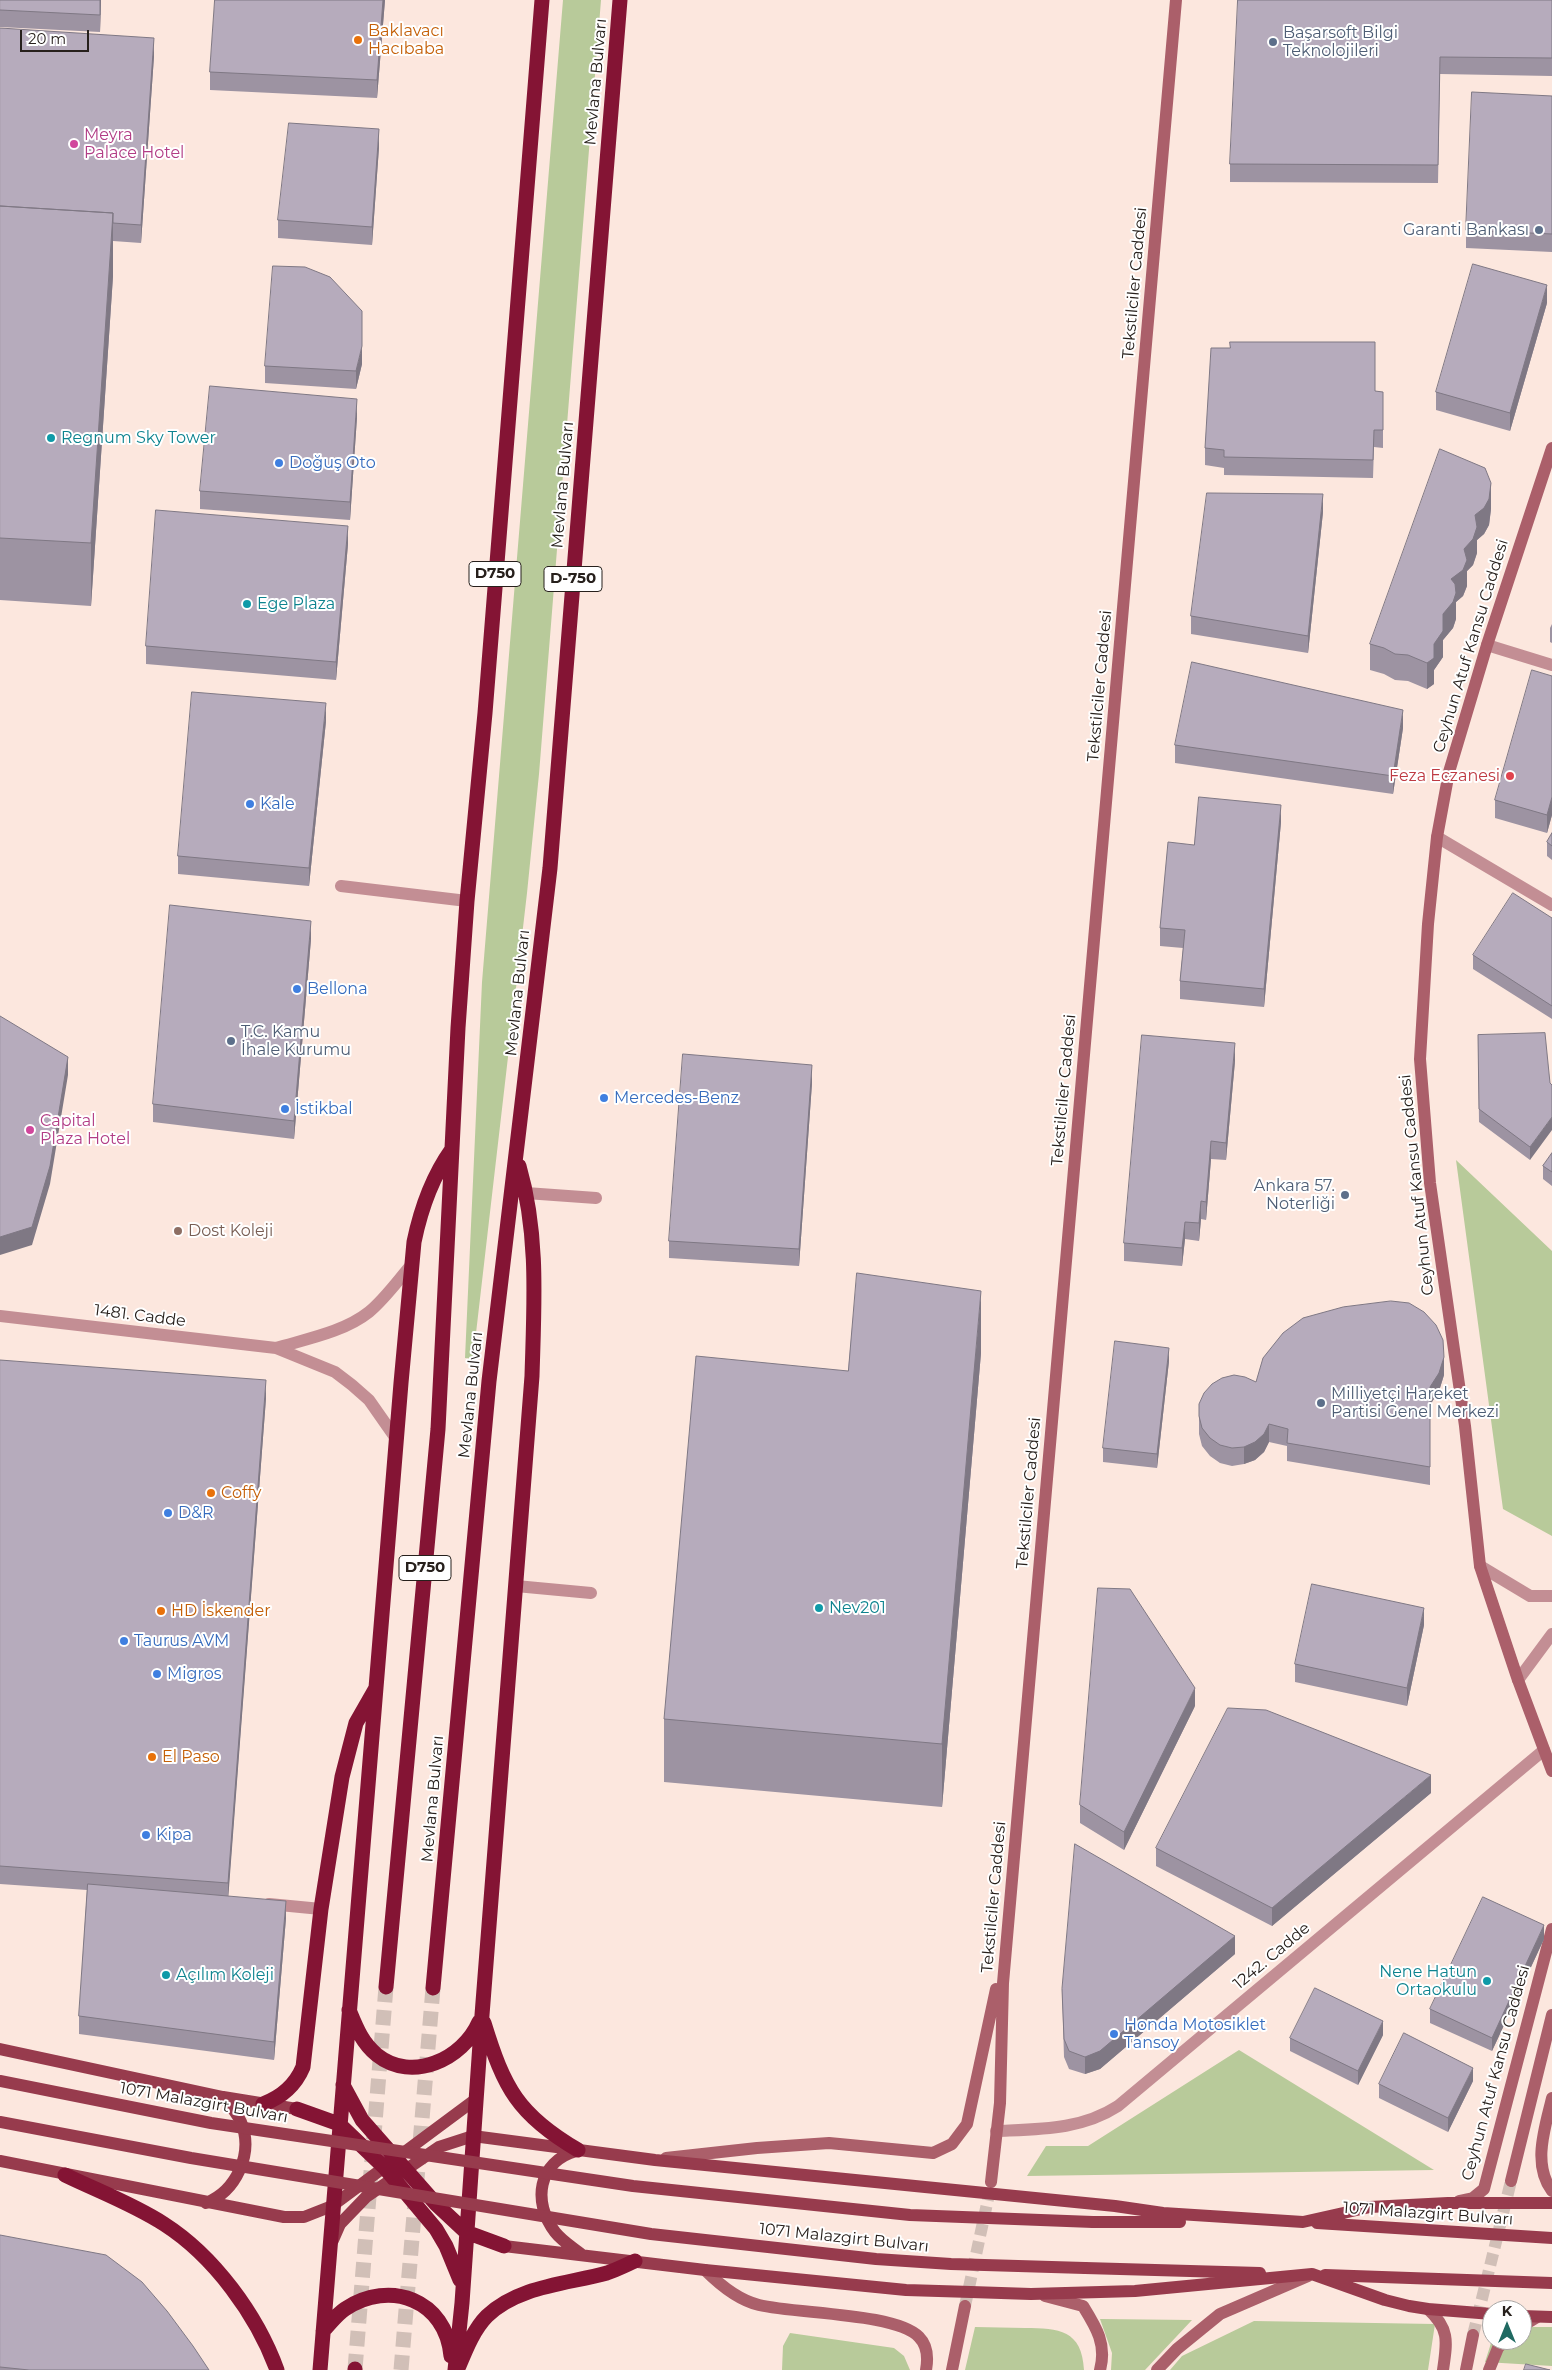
<!DOCTYPE html>
<meta charset="utf-8">
<style>
body{margin:0}
#map{position:relative;width:1552px;height:2370px;overflow:hidden;background:#fce7de;font-family:Montserrat,sans-serif}
canvas{display:block}
.north{position:absolute;left:1482px;top:2300px;width:50px;height:50px;box-sizing:border-box;background:#fff;border:1px solid #a9a6a4;border-radius:50%;rotate:0deg;font-size:14px;font-weight:700;line-height:20px;text-align:center;color:#27201c}
.north::after{content:'';display:block;margin:auto;width:18px;height:22px;background:#206a62;clip-path:polygon(50% 0,100% 100%,50% 72%,0 100%)}
.scale{position:absolute;left:20px;top:30px;width:69px;height:22px;box-sizing:border-box;border:2px solid #27201c;border-top:0;padding-left:6px;font-size:15px;line-height:18px;white-space:nowrap;color:#27201c;-webkit-text-stroke:4px #fff;paint-order:stroke}
</style>
<div id="map">
<canvas width="1552" height="2370"></canvas>
<div class="north">K</div>
<div class="scale">20 m</div>
</div>
<script>
const g = document.querySelector('canvas').getContext('2d');
g.lineJoin = 'round';
function paint(path, color) { g.fillStyle = color; g.fill(path, 'evenodd'); }
function stroke(path, color, width, dash) { g.strokeStyle = color; g.lineWidth = width; g.lineCap = dash ? 'butt' : 'round'; g.setLineDash(dash || []); g.stroke(path); }
function write(font, color, halo, rows, align = 'center') {
  g.font = font + ' Montserrat,sans-serif'; g.lineWidth = 4; g.setLineDash([]); g.textBaseline = 'middle'; g.strokeStyle = halo; g.fillStyle = color; for (const [text, x, y, turn = 0] of rows) {
    g.save(); g.translate(x, y); g.rotate((+turn || 0) * Math.PI / 180); g.textAlign = isNaN(turn) ? turn : align; if (halo) g.strokeText(text, 0, 0); g.fillText(text, 0, 0); g.restore();
  }
}
const green = new Path2D(`
 M563 0H601L539 774 527 893 473 1359 465 1358 482 982Z
 M1456 1160 1552 1251V1536L1503 1509Z
 M1239 2050 1434 2170 1027 2176 1046 2146H1088Z
 M1100 2319 1192 2320 1145 2370H1111L1112 2353Z
 M1254 2321 1435 2324 1428 2370H1170L1182 2356Z
 M975 2327C992 2327 1008 2328 1025 2328 1059 2328 1082 2330 1084 2370H965Z
 M1522 2327H1552V2366L1485 2362 1492 2340H1522Z
 M790 2333 894 2348 904 2356 910 2370H782L783 2346Z`);
const secondaryTunnel = new Path2D(`
 M1473 2335 1511 2181`);
const primaryTunnel = new Path2D(`
 M965 2306 991 2185`);
const highwayTunnel = new Path2D(`
 M355 2369 386 1987
 M401 2370 433 1988`);
const street = new Path2D(`
 M1487 645 1552 665
 M1437 837 1552 905
 M341 886 467 901
 M526 1193 596 1198
 M0 1316 276 1348 335 1372 352 1385 369 1400 397 1440
 M276 1348C306 1339 344 1332 369 1312 385 1299 399 1279 413 1263
 M1480 1566 1530 1596H1552
 M516 1586 591 1593
 M1518 1680 1552 1634
 M269 1904 321 1909
 M996 2131C1040 2129 1081 2130 1118 2106L1544 1750`);
const secondary = new Path2D(`
 M1552 448 1487 645 1449 772 1437 837 1428 924 1420 1059 1430 1183 1465 1426 1480 1566 1518 1680 1552 1771
 M1552 2098C1545 2128 1532 2164 1552 2191
 M666 2158 757 2148 829 2143 933 2153 952 2144 967 2124 996 1989
 M1511 2181 1552 2015
 M991 2182 1000 2103 1003 1983 1176 0
 M1459 2201 1473 2198 1484 2189 1552 1929
 M705 2270C720 2285 738 2300 759 2305 797 2314 896 2313 919 2337 928 2346 928 2359 926 2370
 M1045 2296 1083 2306C1096 2327 1107 2344 1100 2370
 M1428 2309C1450 2329 1447 2342 1443 2370
 M1522 2326 1537 2317
 M952 2370 965 2306
 M1157 2370 1177 2349 1220 2314 1308 2276
 M1466 2370 1473 2335
 M1489 2370 1498 2348 1505 2340`);
const primary = new Path2D(`
 M0 2049 223 2097 297 2109
 M576 2151C538 2162 532 2202 555 2232 562 2241 572 2247 581 2254
 M0 2161 284 2217H304L332 2206 476 2099
 M206 2203C236 2191 254 2154 241 2122 237 2113 230 2105 223 2097
 M1093 2222H1180
 M1317 2223 1552 2238
 M333 2240 340 2224 366 2197 439 2147 473 2136 655 2160 1115 2206 1163 2213 1303 2222 1370 2207 1448 2203H1552
 M504 2246 705 2270 906 2290 971 2292 1031 2294 1135 2291 1312 2274 1385 2300 1409 2306 1428 2309 1492 2314
 M1085 2268 1260 2273
 M1325 2275 1552 2283
 M1522 2316 1552 2317`);
const highway = new Path2D(`
 M386 1987 438 1429 458 1028 467 901 485 713 542 0
 M433 1988 489 1381 550 868 620 0
 M349 2010C356 2027 362 2043 377 2055 412 2083 463 2059 479 2022
 M484 2023C504 2088 518 2115 578 2150
 M343 2085 362 2120 436 2204 466 2232 504 2246
 M263 2104C282 2097 295 2086 303 2067L321 1909 342 1777 356 1723 376 1688
 M297 2109 339 2124 384 2167 436 2229 446 2246 460 2280
 M65 2175C98 2191 133 2204 164 2224 214 2256 257 2315 277 2370
 M323 2331C330 2324 336 2315 345 2309 390 2279 446 2300 451 2356
 M459 2366C466 2349 474 2329 487 2316 518 2286 567 2284 607 2273 616 2270 626 2265 635 2261
 M320 2370 401 1383 414 1242C421 1208 432 1177 452 1149
 M355 2370V2369
 M455 2370 462 2303 482 2015 532 1376C534 1305 539 1235 519 1166`);
const primaryBridge = new Path2D(`
 M0 2081 211 2123 633 2186 910 2215 1093 2222
 M0 2122 191 2158 651 2234 876 2259 951 2264 1085 2268`);
const wall = new Path2D(`
 M0 0H101L100 32 0 27Z
 M215 0H385L377 98 210 90V72Z
 M1552 0V76L1440 74 1438 183 1230 182V164Z
 M0 28 154 56 141 243 113 241V276L91 606 0 600Z
 M1552 96V252L1466 248V230Z
 M379 147 372 245 278 238V220Z
 M1547 303 1510 431 1436 410V392Z
 M362 364 356 389 265 383V366Z
 M1375 391 1383 410V448L1374 447 1373 478 1224 475V468L1205 465V448Z
 M357 417 350 520 200 509V491Z
 M1491 509 1489 525 1484 534 1477 540V553L1473 565 1467 571V586L1463 596 1456 602V619L1453 628 1443 640V657L1434 670V684L1427 689 1408 681 1395 680 1384 674 1370 670V644Z
 M1323 512 1308 653 1191 634V616Z
 M348 544 336 680 146 664V646Z
 M1552 624V643L1550 642V628Z
 M1552 676V815L1547 833 1495 818V800Z
 M326 721 309 886 178 874V856Z
 M1403 728 1393 794 1175 763V745Z
 M1281 822 1264 1007 1180 999V981L1183 948 1160 946V928L1194 845Z
 M1552 833V860L1547 856V842Z
 M1552 918V1019L1473 969V955Z
 M311 939 294 1139 153 1122V1104Z
 M1545 1033 1530 1160 1479 1122 1478 1035Z
 M1235 1061 1226 1160 1211 1159 1206 1220 1201 1219 1199 1241 1185 1239 1182 1266 1124 1261V1243Z
 M812 1083 799 1266 669 1258V1241Z
 M1552 1153V1186L1543 1179V1166Z
 M981 1353 942 1807 664 1782V1719L848 1371Z
 M0 1360 266 1398 228 1896 286 1918 274 2060 79 2034V2016L87 1890 0 1884Z
 M1169 1361 1157 1468 1103 1462V1448Z
 M1444 1375 1439 1391 1430 1405V1485L1287 1461V1446L1269 1442 1264 1452 1255 1460 1244 1464 1232 1466 1220 1463 1210 1456 1202 1446 1199 1434V1416L1256 1382Z
 M1424 1625 1407 1706 1295 1682V1664Z
 M1195 1706 1124 1850 1080 1823V1805Z
 M1431 1793 1272 1926 1156 1866V1848Z
 M1544 1939 1492 2051 1430 2023V2009Z
 M1235 1954 1100 2069 1085 2074 1069 2069 1064 2057 1062 1989Z
 M1383 2035 1358 2085 1290 2051V2038Z
 M1473 2081 1448 2132 1379 2098V2084Z
 M0 2235 209 2370H0Z`);
const shadedWall = new Path2D(`
 M100 0H101L100 32Z
 M383 0H385L377 98V80Z
 M154 38V56L141 243V225Z
 M379 129V147L372 245V227Z
 M113 213V276L91 606V543Z
 M1547 285V303L1510 431V413Z
 M362 346V364L356 389V371Z
 M357 399V417L350 520V502Z
 M1491 483V509L1489 525 1484 534 1477 540V553L1473 565 1467 571V586L1463 596 1456 602V619L1453 628 1443 640V657L1434 670V684L1427 689V663L1434 644 1443 614 1451 579 1464 549 1475 515Z
 M1323 494V512L1308 653V636Z
 M348 526V544L336 680V662Z
 M326 703V721L309 886V868Z
 M1403 710V728L1393 794V776Z
 M1552 797V815L1547 833V815Z
 M1281 805V822L1264 1007V989Z
 M311 921V939L294 1139V1121Z
 M1235 1043V1061L1226 1160V1143Z
 M68 1057V1075L50 1184 32 1245 0 1255V1237Z
 M812 1065V1083L799 1266V1249Z
 M1552 1117V1130L1530 1160V1147Z
 M1211 1141V1159L1206 1220V1202Z
 M1201 1201V1219L1199 1241V1223Z
 M1185 1222V1239L1182 1266V1248Z
 M981 1291V1353L942 1807V1744Z
 M1169 1348V1361L1157 1468V1454Z
 M1444 1357V1375L1439 1391 1430 1405V1387Z
 M266 1380V1398L228 1901V1883Z
 M1269 1424V1442L1264 1452 1255 1460 1244 1464V1447Z
 M1424 1608V1625L1407 1706V1688Z
 M1195 1688V1706L1124 1850V1832Z
 M1431 1775V1793L1272 1926V1908Z
 M286 1901V1918L274 2060V2042Z
 M1544 1925V1939L1492 2051V2038Z
 M1235 1936V1954L1100 2069 1085 2074V2057Z
 M1383 2021V2035L1358 2085V2071Z
 M1473 2068V2081L1448 2132V2118Z`);
const building = new Path2D(`
 M0 0H100V15L0 10Z
 M215 0H383L377 80 210 72Z
 M1238 0H1552V58L1440 57 1438 165 1230 164Z
 M0 28 154 38 141 225 113 223V213L0 206Z
 M1472 92 1552 96V234L1466 230Z
 M289 123 379 129 372 227 278 220Z
 M0 206 113 213 91 543 0 538Z
 M1473 264 1547 285 1510 413 1436 392Z
 M273 266 305 267 330 277 362 311V346L356 371 265 366Z
 M1230 342H1375V391L1383 392V430H1374L1373 460 1224 457V450L1205 448 1211 348H1230Z
 M210 386 357 399 350 502 200 491Z
 M1440 449 1485 468 1491 483 1489 499 1484 508 1475 515 1477 527 1473 539 1464 549 1467 560 1463 570 1451 579 1455 584 1456 593 1453 602 1443 614V631L1434 644V658L1427 663 1408 655 1395 654 1384 648 1370 644Z
 M1207 493 1323 494 1308 636 1191 616Z
 M156 510 348 526 336 662 146 646Z
 M1192 662 1403 710 1393 776 1175 745Z
 M1532 670 1552 676V797L1547 815 1495 800Z
 M192 692 326 703 309 868 178 856Z
 M1199 797 1281 805 1264 989 1180 981 1185 930 1160 928 1168 842 1194 845Z
 M1552 833V846L1547 842Z
 M1513 893 1552 918V1006L1473 955Z
 M170 905 311 921 294 1121 153 1104Z
 M0 1016 68 1057 50 1166 32 1227 0 1237Z
 M1545 1033 1550 1083 1552 1085V1117L1530 1147 1479 1109 1478 1035Z
 M1142 1035 1235 1043 1226 1143 1211 1141 1206 1202 1201 1201 1199 1223 1185 1222 1182 1248 1124 1243Z
 M683 1054 812 1065 799 1249 669 1241Z
 M1552 1153V1172L1543 1166Z
 M857 1273 981 1291 942 1744 664 1719 696 1356 848 1371Z
 M1391 1301 1409 1303 1424 1312 1436 1325 1443 1340 1444 1357 1439 1373 1430 1387V1467L1287 1443 1288 1429 1269 1424 1264 1434 1255 1442 1244 1447 1232 1448 1220 1445 1210 1438 1202 1428 1199 1416V1404L1204 1393 1212 1384 1222 1378 1234 1375 1245 1377 1256 1382 1263 1358 1283 1333 1303 1318 1343 1307Z
 M1115 1341 1169 1348 1157 1454 1103 1448Z
 M0 1360 266 1380 228 1883 0 1866Z
 M1312 1584 1424 1608 1407 1688 1295 1664Z
 M1098 1588 1130 1589 1195 1688 1124 1832 1080 1805Z
 M1228 1708 1266 1710 1431 1775 1272 1908 1156 1848Z
 M1075 1844 1235 1936 1100 2051 1085 2057 1069 2051 1064 2039 1062 1989Z
 M88 1884 286 1901 274 2042 79 2016Z
 M1483 1897 1544 1925 1492 2038 1430 2009Z
 M1315 1988 1383 2021 1358 2071 1290 2038Z
 M1404 2033 1473 2068 1448 2118 1379 2084Z
 M0 2235 106 2255 142 2282 167 2311 193 2346 209 2370H29L0 2367Z
 M1526 2364 1550 2370H1524Z`);
const markers = [
 [358,40,5,"#e8710a"],
 [1273,42,5,"#5c6f8a"],
 [74,144,5,"#d1479c"],
 [1539,230,5,"#5c6f8a"],
 [51,438,5,"#0f9aa8"],
 [279,463,5,"#3f7fe0"],
 [247,604,5,"#0f9aa8"],
 [1510,776,5,"#e0444e"],
 [250,804,5,"#3f7fe0"],
 [297,989,5,"#3f7fe0"],
 [231,1041,5,"#5c6f8a"],
 [604,1098,5,"#3f7fe0"],
 [285,1109,5,"#3f7fe0"],
 [30,1130,5,"#d1479c"],
 [1345,1195,5,"#5c6f8a"],
 [178,1231,5,"#8d6e63"],
 [1321,1403,5,"#5c6f8a"],
 [211,1493,5,"#e8710a"],
 [168,1513,5,"#3f7fe0"],
 [819,1608,5,"#0f9aa8"],
 [161,1611,5,"#e8710a"],
 [124,1641,5,"#3f7fe0"],
 [157,1674,5,"#3f7fe0"],
 [152,1757,5,"#e8710a"],
 [146,1835,5,"#3f7fe0"],
 [166,1975,5,"#0f9aa8"],
 [1487,1981,5,"#0f9aa8"],
 [1114,2034,5,"#3f7fe0"]
];
const shields = [
 [495,574,52],
 [573,579,58],
 [425,1568,52]
];
const shieldNames = [
 ["D750",495,574],
 ["D-750",573,579],
 ["D750",425,1568]
];
const foodNames = [
 ["Baklavacı",368,31],
 ["Hacıbaba",368,49],
 ["Coffy",221,1493],
 ["HD İskender",171,1611],
 ["El Paso",162,1757]
];
const serviceNames = [
 ["Başarsoft Bilgi",1283,33],
 ["Teknolojileri",1283,51],
 ["Garanti Bankası",1529,230,"right"],
 ["T.C. Kamu",241,1032],
 ["İhale Kurumu",241,1050],
 ["Ankara 57.",1335,1186,"right"],
 ["Noterliği",1335,1204,"right"],
 ["Milliyetçi Hareket",1331,1394],
 ["Partisi Genel Merkezi",1331,1412]
];
const streetNames = [
 ["Mevlana Bulvarı",596,82,-85],
 ["Tekstilciler Caddesi",1135,283,-85],
 ["Mevlana Bulvarı",563,485,-85],
 ["Ceyhun Atuf Kansu Caddesi",1471,646,-73],
 ["Tekstilciler Caddesi",1100,686,-85],
 ["Mevlana Bulvarı",518,993,-84],
 ["Tekstilciler Caddesi",1064,1090,-85],
 ["Ceyhun Atuf Kansu Caddesi",1417,1185,-96],
 ["1481. Cadde",140,1316,7],
 ["Mevlana Bulvarı",471,1395,-84],
 ["Tekstilciler Caddesi",1029,1493,-85],
 ["Mevlana Bulvarı",433,1799,-85],
 ["Tekstilciler Caddesi",994,1897,-85],
 ["1242. Cadde",1272,1956,-40],
 ["Ceyhun Atuf Kansu Caddesi",1496,2073,-75],
 ["1071 Malazgirt Bulvarı",204,2103,10],
 ["1071 Malazgirt Bulvarı",1428,2214,4],
 ["1071 Malazgirt Bulvarı",844,2238,6]
];
const hotelNames = [
 ["Meyra",84,135],
 ["Palace Hotel",84,153],
 ["Capital",40,1121],
 ["Plaza Hotel",40,1139]
];
const cultureNames = [
 ["Regnum Sky Tower",61,438],
 ["Ege Plaza",257,604],
 ["Nev201",829,1608],
 ["Nene Hatun",1477,1972,"right"],
 ["Ortaokulu",1477,1990,"right"],
 ["Açılım Koleji",176,1975]
];
const shopNames = [
 ["Doğuş Oto",289,463],
 ["Kale",260,804],
 ["Bellona",307,989],
 ["Mercedes-Benz",614,1098],
 ["İstikbal",295,1109],
 ["D&R",178,1513],
 ["Taurus AVM",134,1641],
 ["Migros",167,1674],
 ["Kipa",156,1835],
 ["Honda Motosiklet",1124,2025],
 ["Tansoy",1124,2043]
];
const healthNames = [
 ["Feza Eczanesi",1500,776]
];
const educationNames = [
 ["Dost Koleji",188,1231]
];
paint(green, '#b8ca9a');
stroke(secondaryTunnel, '#d1bfb7', 12, [12, 6]);
stroke(primaryTunnel, '#d1bfb7', 12, [12, 6]);
stroke(highwayTunnel, '#d1bfb7', 15, [15, 8]);
stroke(street, '#c38e94', 12);
stroke(secondary, '#ab5f6a', 12);
stroke(primary, '#973b4d', 12);
stroke(highway, '#841434', 15);
stroke(primaryBridge, '#973b4d', 12);
paint(wall, '#9d93a2');
paint(shadedWall, '#7f7884');
paint(building, '#b6abbc');
stroke(building, '#7f7884', 1);
for (const [x, y, r, color] of markers) { const dot = new Path2D(); dot.arc(x, y, r, 0, 2 * Math.PI); g.fillStyle = color; g.fill(dot); stroke(dot, '#fff', 2); }
for (const [x, y, w] of shields) { const box = new Path2D(); box.roundRect(x - w / 2, y - 12.5, w, 25, 4); g.fillStyle = '#fff'; g.fill(box); stroke(box, '#27201c', 1); }
write('bold 15px', '#27201c', null, shieldNames);
write('16px', '#c56008', '#fff', foodNames, 'left');
write('16px', '#4e5e75', '#fff', serviceNames, 'left');
write('16px', '#27201c', '#fff', streetNames);
write('16px', '#b23c85', '#fff', hotelNames, 'left');
write('16px', '#0d838f', '#fff', cultureNames, 'left');
write('16px', '#366cbe', '#fff', shopNames, 'left');
write('16px', '#be3a42', '#fff', healthNames, 'right');
write('16px', '#785e54', '#fff', educationNames, 'left');
</script>
